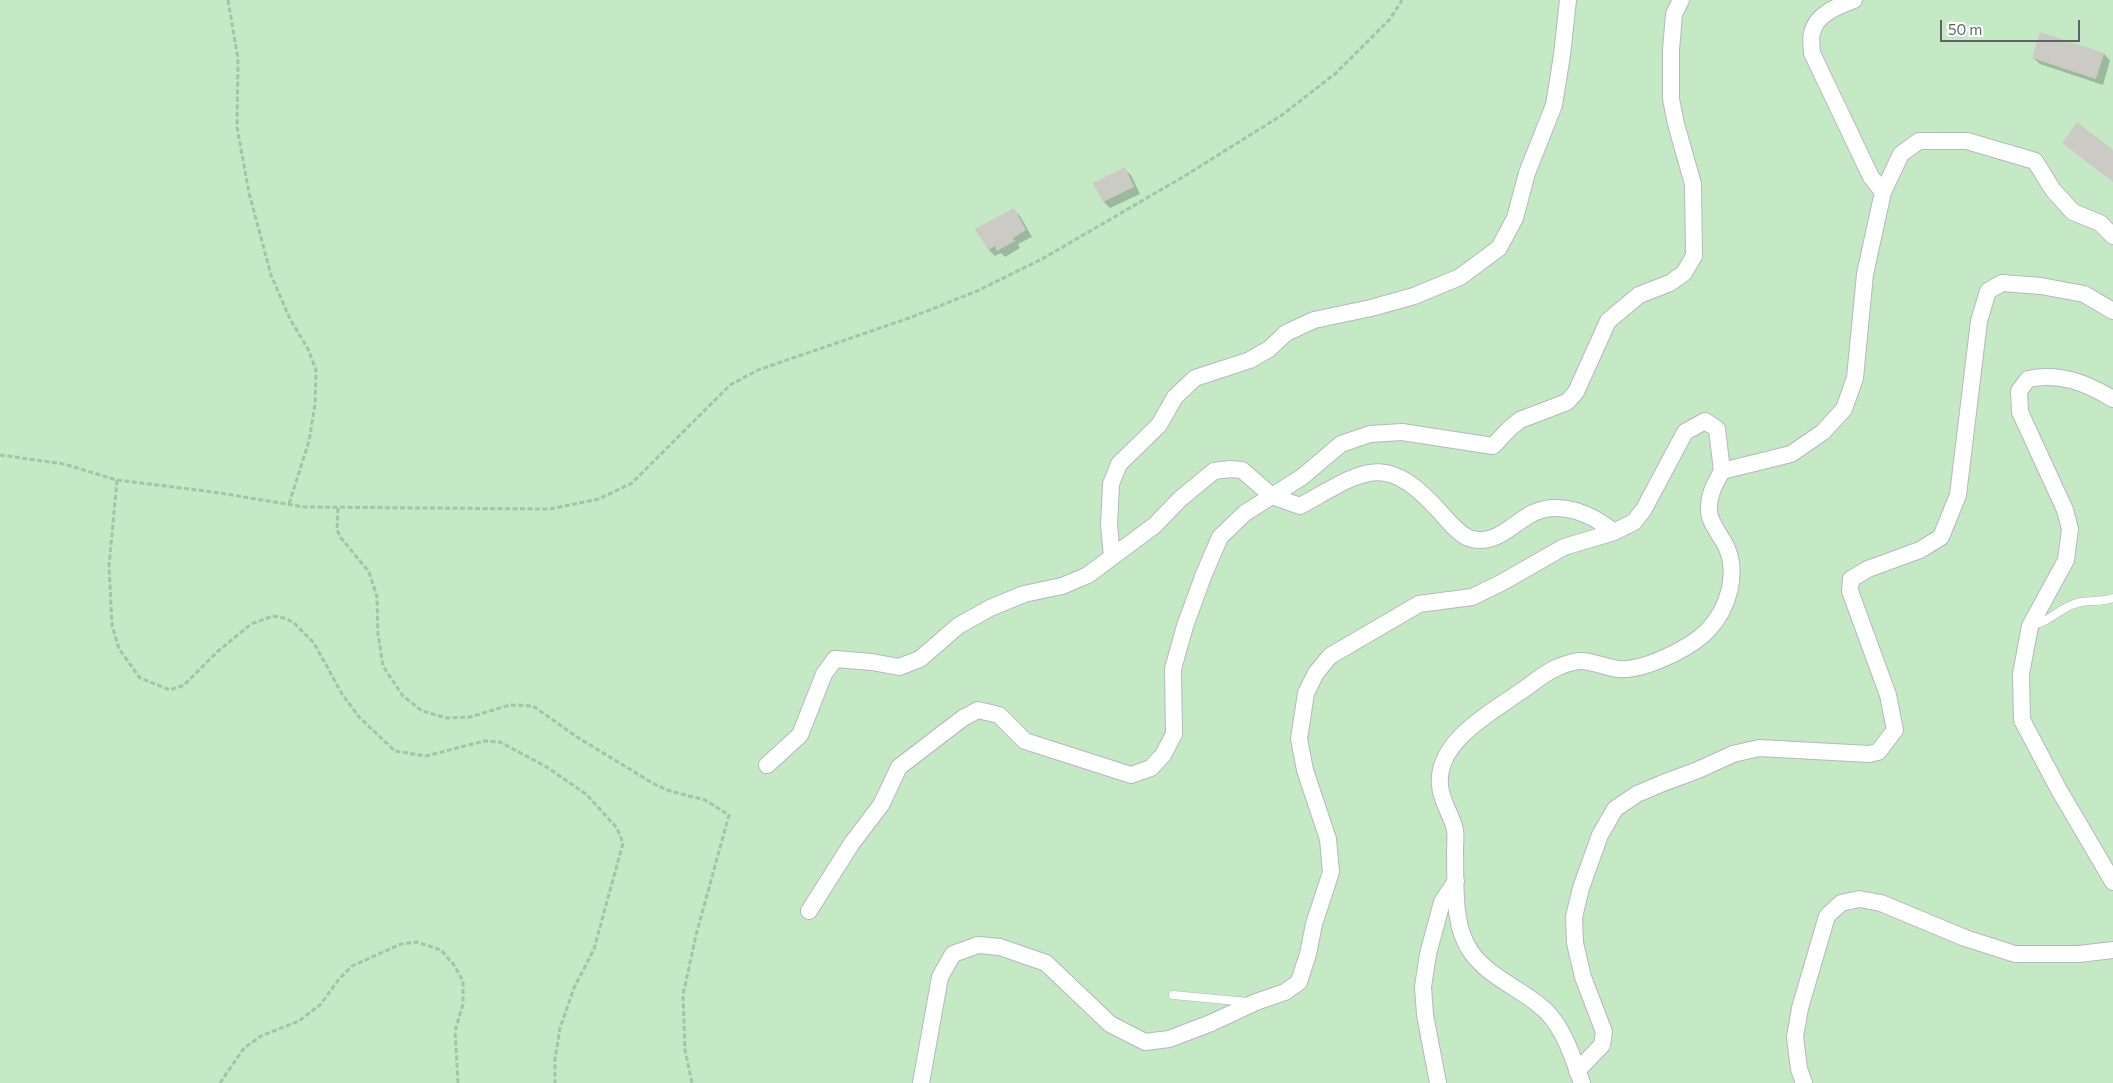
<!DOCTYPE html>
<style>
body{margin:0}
#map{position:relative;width:2113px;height:1083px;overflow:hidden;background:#f1efe8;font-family:Commissioner,sans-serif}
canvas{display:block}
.scale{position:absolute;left:1940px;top:20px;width:140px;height:22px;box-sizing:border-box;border:2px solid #5f6368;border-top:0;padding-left:6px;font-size:15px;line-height:18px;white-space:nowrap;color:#5f6368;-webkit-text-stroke:4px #fff;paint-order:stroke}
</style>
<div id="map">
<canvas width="2113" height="1083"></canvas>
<div class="scale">50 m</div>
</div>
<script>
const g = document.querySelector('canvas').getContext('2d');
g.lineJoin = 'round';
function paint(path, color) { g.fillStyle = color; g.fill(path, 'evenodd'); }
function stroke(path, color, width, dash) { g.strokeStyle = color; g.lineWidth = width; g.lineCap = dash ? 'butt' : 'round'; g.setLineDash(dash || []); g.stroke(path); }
const green = new Path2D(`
 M0 0H2113V1083H0Z`);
const shadow = new Path2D(`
 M2104 54 2110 60 2103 85 2040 64 2033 58Z
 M1124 169 1131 175 1140 194 1110 208 1104 202Z
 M1013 209 1020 216 1032 237 1018 244 1020 248 1005 257 1001 253 995 256 989 250 977 229Z`);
const building = new Path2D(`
 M2040 32 2104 53 2096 79 2032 58Z
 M2077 122 2113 150V182L2062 143Z
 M1125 167 1134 187 1103 202 1093 183Z
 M1014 208 1026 230 1013 238 1015 241 997 251 995 246 988 250 975 229Z`);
const path = new Path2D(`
 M228 0 238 59 237 127 249 193 271 275 290 319 308 349 316 370 315 404 309 441 289 504
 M0 455 64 464 117 480 213 492 305 507 550 509 599 499 632 483 730 385 758 370 912 317 977 291 1042 259 1183 177 1282 115 1336 73 1390 19 1402 0
 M117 480 109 566 112 625 119 649 140 678 170 690 184 685 217 652 251 624 273 616 284 618 293 622 314 643 342 694 359 717 395 751 426 756 484 741 500 742 545 766 586 794 617 828 623 843 594 949 574 988 560 1028 555 1059V1083
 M338 508 337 530 341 538 369 572 377 597 378 634 383 666 403 696 422 711 447 718 470 717 510 705 533 706 577 737 654 784 670 791 705 800 729 815 696 935 683 995 685 1050 692 1083
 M220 1083 244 1048 261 1036 299 1021 321 1004 339 979 352 966 401 944 417 942 441 950 454 965 463 981V1004L455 1031 458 1083`);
const service = new Path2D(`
 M2032 625C2050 622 2057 610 2074 604 2086 599 2101 603 2113 598
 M1173 995 1248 1002`);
const minor = new Path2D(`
 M1854 0C1838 6 1816 14 1812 33 1810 39 1812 47 1812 53L1871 177 1883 192
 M2113 399C2086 383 2060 372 2028 379L2019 391 2020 412 2065 510 2070 529 2066 560 2030 626 2021 674 2022 720 2059 790 2113 882
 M1112 557 1109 525 1111 484 1119 464 1159 425 1175 397 1195 378 1250 360 1269 349 1286 333 1314 320 1371 308 1414 296 1460 277 1499 248 1515 218 1527 173 1554 105 1562 55 1568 0
 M767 765 800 735 824 674 835 659 872 662 899 667 920 659 958 626 990 608 1024 594 1062 586 1088 575 1155 525 1180 499 1214 471 1230 469 1242 470 1272 496 1300 506C1364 471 1384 449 1441 513 1449 522 1460 536 1472 539 1497 545 1513 523 1533 513 1561 500 1592 514 1614 532
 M809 911 852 843 881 805 899 767 963 718 978 710 999 715 1025 741 1053 750 1131 775 1151 768 1163 755 1174 734 1173 669 1185 626 1204 574 1220 537 1245 513 1302 477 1341 444 1370 434 1402 432 1493 446 1510 428 1520 420 1567 402 1576 392 1608 321 1639 295 1670 283 1684 273 1694 256 1693 184 1676 124 1671 99V50L1674 14 1681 0
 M1577 1071 1602 1045 1604 1032 1583 977 1575 943 1574 917 1581 888 1600 835 1615 809 1637 794 1663 783 1698 770 1733 754 1759 748 1869 754 1878 752 1895 730 1888 695 1850 591 1851 579 1868 569 1920 550 1941 537 1958 495 1979 321 1988 291 2002 283 2041 286 2084 294 2113 311
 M921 1083 940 977 953 954 978 945 1000 947 1046 963 1110 1024 1145 1042 1169 1039 1211 1023 1256 1002 1285 992 1299 982 1308 954 1314 924 1331 872 1328 839 1305 770 1299 739 1306 693 1316 673 1330 656 1419 604 1472 597 1501 583 1564 547 1614 532 1634 522 1644 509 1685 432 1705 421 1717 429 1722 471
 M1438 1083 1425 1015 1423 987 1428 954 1442 902 1456 881
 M1582 1083C1572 1056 1563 1023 1539 1005 1517 987 1488 976 1471 952 1452 925 1456 884 1455 852 1455 845 1456 837 1455 830 1452 815 1441 802 1440 785 1436 742 1490 713 1520 692 1532 684 1544 673 1556 668 1563 665 1574 661 1581 661 1593 661 1606 668 1619 669 1644 671 1691 648 1708 630 1728 609 1739 574 1726 546 1721 536 1710 523 1709 512 1708 496 1714 485 1722 471L1791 454 1823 432 1844 409 1855 378 1865 274 1883 192 1901 154 1919 141H1967L2035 161 2053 190 2073 212 2100 223 2113 236
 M1804 1083 1799 1069 1795 1037 1800 1008 1827 916 1841 903 1859 899 1881 903 1965 938 2015 954H2079L2113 950`);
paint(green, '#c5e8c5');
paint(shadow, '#0003');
paint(building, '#cccac5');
stroke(service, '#b5b8bc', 9);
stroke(minor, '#b5b8bc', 18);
stroke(path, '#9cc7a9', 3, [5, 2.5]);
stroke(service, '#fff', 8);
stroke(minor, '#fff', 16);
</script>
